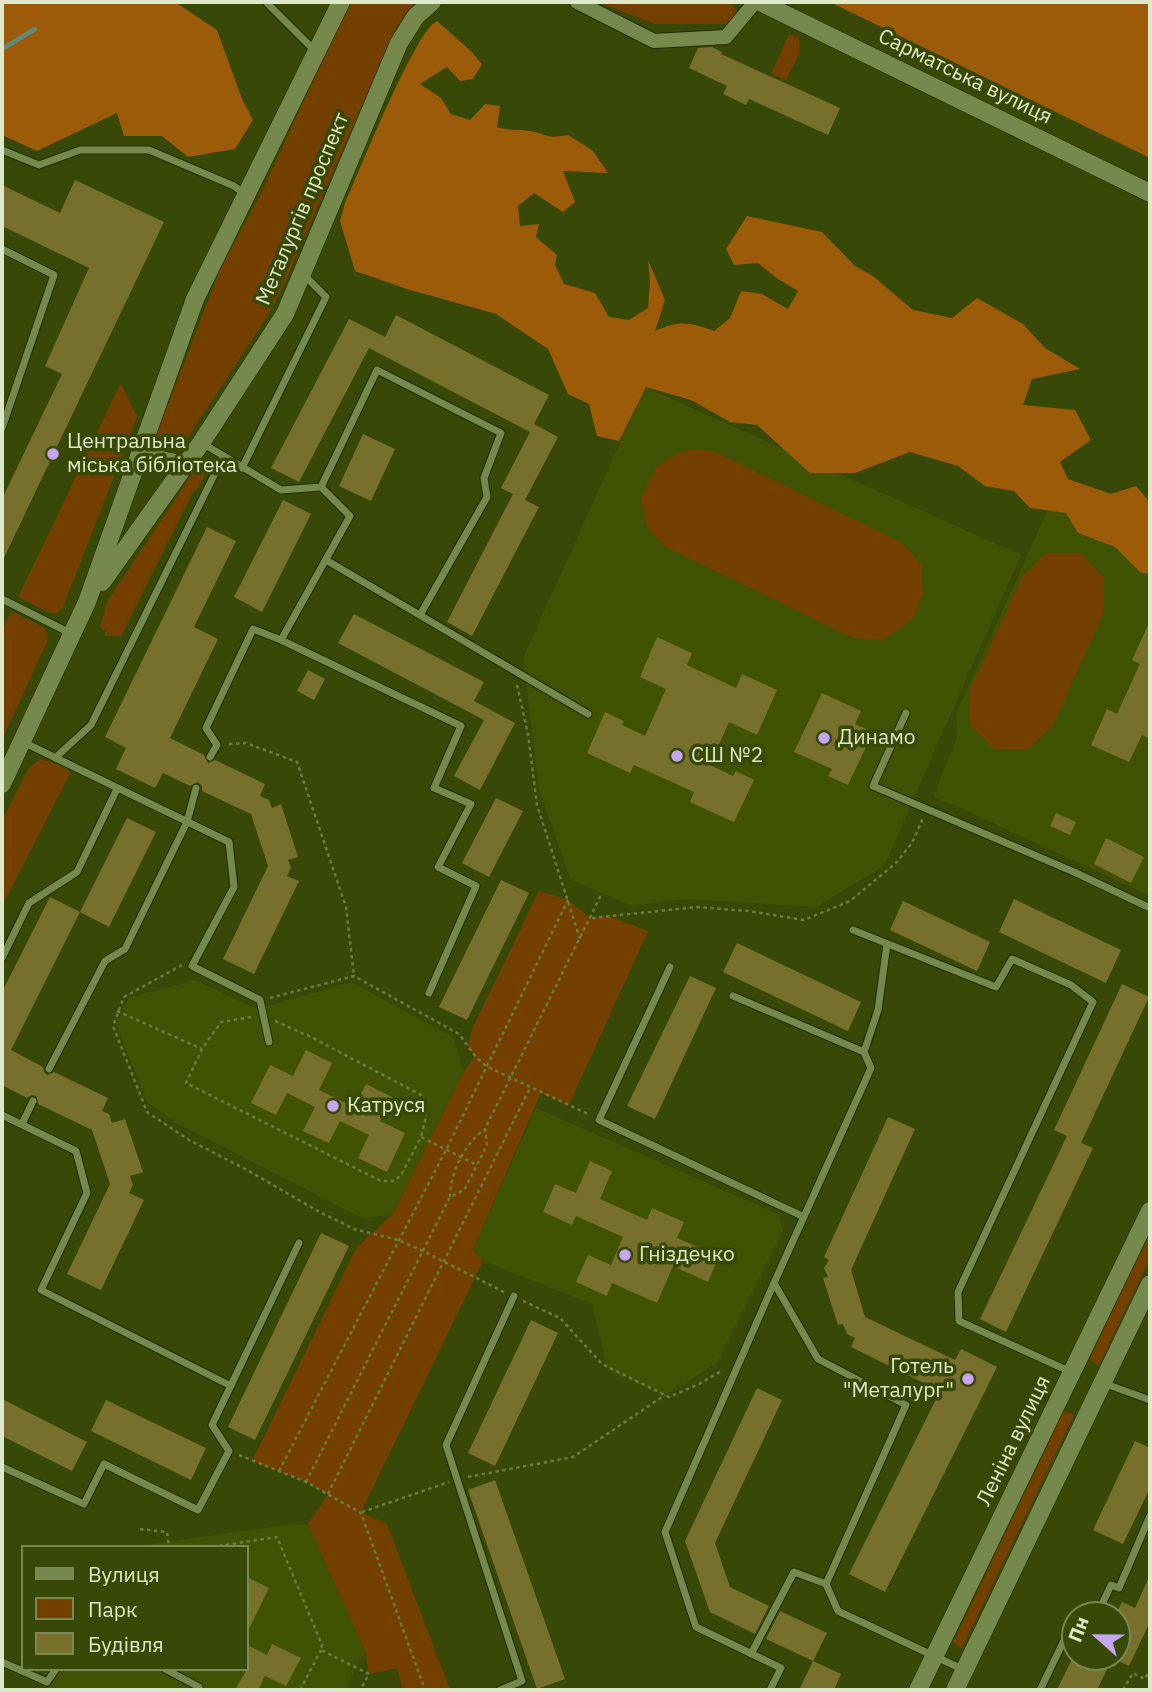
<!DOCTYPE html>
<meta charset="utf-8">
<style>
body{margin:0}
#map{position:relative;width:1152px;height:1692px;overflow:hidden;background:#384806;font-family:"IBM Plex Sans",sans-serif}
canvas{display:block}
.frame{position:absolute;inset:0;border:4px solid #dee9c9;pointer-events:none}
.legend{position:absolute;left:21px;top:1545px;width:228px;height:126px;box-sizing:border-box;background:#384806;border:2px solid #7a8854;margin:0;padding:9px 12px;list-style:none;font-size:21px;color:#dee9c9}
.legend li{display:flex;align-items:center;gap:14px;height:35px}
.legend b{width:35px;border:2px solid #7a8854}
.north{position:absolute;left:1061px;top:1601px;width:70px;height:70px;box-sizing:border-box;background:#384806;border:2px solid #7a8854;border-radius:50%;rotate:291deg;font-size:19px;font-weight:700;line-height:28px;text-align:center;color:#dee9c9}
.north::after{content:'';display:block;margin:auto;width:24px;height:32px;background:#c5a6f0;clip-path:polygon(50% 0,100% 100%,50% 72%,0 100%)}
</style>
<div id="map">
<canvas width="1152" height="1692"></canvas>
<div class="frame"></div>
<ul class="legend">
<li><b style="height:9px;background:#76894c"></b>Вулиця</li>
<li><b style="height:19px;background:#744000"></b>Парк</li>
<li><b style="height:19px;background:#77702c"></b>Будівля</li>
</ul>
<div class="north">Пн</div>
</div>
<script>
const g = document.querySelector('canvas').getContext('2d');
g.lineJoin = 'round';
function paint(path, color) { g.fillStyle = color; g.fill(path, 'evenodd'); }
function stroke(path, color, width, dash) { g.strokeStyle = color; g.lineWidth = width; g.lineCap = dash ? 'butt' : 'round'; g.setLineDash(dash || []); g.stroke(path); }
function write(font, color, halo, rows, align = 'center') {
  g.font = font + ' "IBM Plex Sans",sans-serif'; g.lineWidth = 7; g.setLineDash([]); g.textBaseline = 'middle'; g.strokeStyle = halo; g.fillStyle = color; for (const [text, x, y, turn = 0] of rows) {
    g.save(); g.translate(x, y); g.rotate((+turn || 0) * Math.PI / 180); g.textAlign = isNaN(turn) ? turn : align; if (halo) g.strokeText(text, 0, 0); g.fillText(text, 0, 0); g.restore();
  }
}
const built = new Path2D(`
 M645 387 1021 555 884 866 816 907 685 899 631 906 570 879 539 789 523 658Z
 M1050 505 1150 557V896L965 810 933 797 957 737 956 714Z
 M195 980 257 1009 351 982 454 1038 464 1071 393 1214 364 1219 178 1124 148 1103 116 1025 128 998Z
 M536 1108 778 1214 783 1231 717 1363 666 1395 608 1371 592 1304 483 1261 473 1249Z
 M308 1524 365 1651 345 1690H51L42 1669H247V1547H129L278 1526Z`);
const green = new Path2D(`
 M350 2H414L395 29 283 287 268 315 187 439 179 449 163 448 158 444 156 436 220 270 261 193Z
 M598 2H725L734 6 736 11 732 23 728 24H655Z
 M789 34 799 38V54L786 80 771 74Z
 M121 383 137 417 63 607 57 613H50L18 597Z
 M697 449 715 452 901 542 921 564 923 595 912 620 883 640 853 638 666 547 647 527 641 498 656 468 677 453Z
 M202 459 208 469 197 490H194L121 636H105V631L100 627 108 600Z
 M1046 553H1081L1104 578V612L1053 725 1028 749H994L970 724V690L1022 577Z
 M11 611 45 628 48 640 2 740V631Z
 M40 759 57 764 71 772 2 906V821L29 768Z
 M539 891 568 900 590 918 609 916 648 931 569 1105 541 1093 473 1249 483 1261 361 1512 387 1524 450 1690H403L397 1668 369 1674 365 1651 308 1524 328 1494 306 1482 252 1461 357 1247 393 1214 464 1071 475 1057 468 1046 472 1029Z
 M1150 1234V1258L1099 1365 1089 1360Z
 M1064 1411 1074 1415 962 1648 953 1643Z`);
const forest = new Path2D(`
 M2 2H175L217 30 242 99 253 120 235 149 188 157 162 136H124L117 113 37 151 2 135Z
 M830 2H1150V158Z
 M437 21 472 52 482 64 473 79 460 81 447 67 420 84 441 98 451 114 470 120 485 104 500 106 497 127C510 131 519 129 530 131 550 135 545 139 568 135L592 150 608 173 563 171 575 202 563 212 534 193 518 206 520 226 539 224 536 237 557 255 555 265 564 284 595 293 609 317 629 320 648 308 650 281 648 260 665 300 655 331C680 320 689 322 714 331L730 318 741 291 762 294 788 309 798 291 778 279 758 263 734 265 726 249 747 216 822 232 855 266 873 276 913 310 952 318 977 298 1023 324 1045 348 1080 369 1032 379 1023 405 1075 410 1091 440 1060 462 1068 479 1111 494 1136 486 1150 502V575L1140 572 1115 547 1078 533 1066 513 1030 508 1014 491 985 486 958 466 910 452 855 473H810L757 425 730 422 691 400 646 387 619 441 597 436 589 404 568 394 548 349 496 314 407 289 355 271 340 221 345 203C358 174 416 29 437 21Z`);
const stream = new Path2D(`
 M2 49 35 29`);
const building = new Path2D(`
 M712 47 722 52 721 54 840 108 828 135 749 99 746 105 723 94 727 86 689 68 698 48Z
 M75 180 164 222 2 562V499L62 374 45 366 89 268 2 226V185L60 213Z
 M396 315 549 395 534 424 558 437 525 500 539 507 472 636 447 622 513 494 501 488 530 432 369 348 299 482 271 468 349 319 385 337Z
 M363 434 395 449 371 501 339 486Z
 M283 500 311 514 262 612 234 597Z
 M207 527 236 541 194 627 218 639 170 738 204 755 208 763 215 760 265 784 260 796 269 800 272 808 281 804 298 857 288 860 291 868 287 876 299 881 254 974 223 959 268 866 251 814 202 791V786L198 782 190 786 163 773 155 788 116 769 126 748 105 737Z
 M354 614 484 682 474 701 515 723 480 790 454 776 484 720 338 643Z
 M1150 621V739L1142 735 1129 762 1091 745 1107 709 1117 714 1140 664 1132 660Z
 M657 637 692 653 687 665 736 688 742 674 777 690 757 735 729 722 710 765 733 776 736 771 754 780 734 822 690 802 694 792 634 765 630 773 587 753 605 712 624 721 622 725 645 736 666 689 640 677Z
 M308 670 325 679 314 700 297 691Z
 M822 693 861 711 855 724 873 732 848 785 828 776 832 769 794 752Z
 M496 798 523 811 489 877 462 863Z
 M1056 813 1076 822 1070 835 1050 826Z
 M127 818 156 832 109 927 80 912Z
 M1106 838 1144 857 1131 883 1094 864Z
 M501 880 529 893 467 1020 439 1007Z
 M50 897 80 912 11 1050 43 1067 44 1072 47 1075 54 1072 108 1098 102 1111 109 1114 112 1123 125 1119 143 1172 130 1176 133 1185 129 1193 144 1200 101 1290 67 1274 110 1184 92 1130 38 1104 36 1096 32 1095 27 1098 2 1085V992Z
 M1014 899 1121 950 1106 983 999 932Z
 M903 901 990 942 977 971 890 930Z
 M737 943 861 1002 848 1031 723 972Z
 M690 976 716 988 655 1119 627 1106Z
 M1122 984 1149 997 1081 1143 1093 1148 1006 1332 980 1319 1067 1136 1054 1130Z
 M306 1050 332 1063 319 1090 354 1107 366 1084 392 1097 380 1121 405 1133 387 1172 358 1158 369 1135 340 1121 329 1143 303 1131 315 1107 287 1093 276 1115 251 1103 270 1065 293 1076Z
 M888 1117 915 1129 851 1270 865 1317 955 1360 961 1349 997 1367 885 1592 849 1574 940 1391 851 1347 855 1338 847 1334 843 1324 838 1325 823 1278 828 1277 824 1268 829 1260 824 1257Z
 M590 1161 612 1171 600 1199 647 1220 652 1208 684 1222 677 1238 719 1256 708 1282 673 1266 657 1303 612 1283 607 1296 576 1282 588 1255 611 1265 623 1237 576 1216 572 1225 543 1212 555 1184 576 1193Z
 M321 1233 349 1246 255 1440 228 1427Z
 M531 1320 558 1333 495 1466 468 1453Z
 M757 1388 782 1400 715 1543 730 1587 769 1606 755 1634 710 1612 685 1541Z
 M2 1399 87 1442 72 1471 2 1436Z
 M106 1400 206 1448 191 1480 91 1431Z
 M1135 1441 1150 1448V1488L1123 1544 1093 1530Z
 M495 1480 565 1679 537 1689 468 1490Z
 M1150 1575V1622L1129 1666 1117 1660V1612L1122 1602 1135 1608Z
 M247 1577 269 1588 247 1633Z
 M780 1611 827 1633 813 1661 766 1639Z
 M272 1644 301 1658 286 1686 265 1676 258 1690H235L247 1669V1645L267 1655Z
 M1073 1657H1113L1097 1690H1057Z
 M813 1661 841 1674 834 1690H799Z`);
const path = new Path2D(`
 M517 685 528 734 537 805 580 939
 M229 744 246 743 297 762 346 907 354 976
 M592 918 697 907 748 911 804 920 850 901 896 863 912 843 923 818
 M182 965 124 997 113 1026 147 1112 189 1140 249 1171 316 1210 354 1229 398 1240 423 1251 504 1292
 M270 998 354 976 459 1034 476 1057 486 1066 590 1115
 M117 1011 202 1049
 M251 1017 221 1022 202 1049 186 1083 381 1181H395L402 1173 421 1137 477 1165
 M275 1021 311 1037 423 1096 426 1117 421 1137
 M450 1197C450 1173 465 1143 485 1129
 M523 1301 560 1318 602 1364 669 1397 699 1384 723 1370
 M239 1455 306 1482 361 1513 425 1690
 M279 1471 447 1148 568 900
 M468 1477 573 1457 665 1395
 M306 1482 450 1197 464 1190 477 1165 487 1145 485 1129 602 893
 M328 1494 530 1088
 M362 1512 449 1482
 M140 1529 167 1532 169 1547
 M212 1547 277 1537 322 1645 321 1650 369 1674 360 1690
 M300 1690 321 1650
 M1123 1690 1133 1673 1145 1679 1150 1669`);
const service = new Path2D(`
 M267 3 316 52
 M2 150 39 165 80 150H149L234 186 246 195
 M2 249 54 275 2 428
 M202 443 281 490 321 487 350 516 281 640 253 629 206 728 217 745 210 757
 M242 468 326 297 303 274
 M321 487 377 370 501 433 484 478 487 497 420 615
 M326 560 588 714
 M2 599 70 633
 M281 640 461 726 434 788 471 804 438 867 476 886 429 993
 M906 713 873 786 1074 872 1150 908
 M23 742 229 842 234 887 192 966 260 1000 269 1042
 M55 758 91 725 223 457
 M853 930 996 987 1012 959 1071 985 1093 1002 958 1292 959 1321 1071 1372
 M2 958 29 903 77 872 117 789
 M670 967 599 1120 804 1217
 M733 996 864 1052 871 1068 774 1283 818 1359 906 1405 826 1584 838 1611 964 1670
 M864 1052 878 1010 887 944
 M49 1069 105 961 125 949 187 822 196 788
 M2 1115 76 1151 87 1193 41 1290 231 1386
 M22 1124 33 1101
 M1103 1383 1150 1400
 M2 1467 84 1504 104 1464 198 1510 229 1451 212 1425 299 1243
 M1097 1615 1111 1585 1119 1588 1150 1516
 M751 1654 794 1572 826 1584
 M2 1662 47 1682 56 1669
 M165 1669 199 1687
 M500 1690 522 1681 446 1445 514 1296
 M770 1690 781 1668 696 1627 665 1532 774 1283
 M1040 1690 1071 1626 1075 1627`);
const minor = new Path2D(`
 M577 2 654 41 726 37 755 2`);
const tertiary = new Path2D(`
 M760 2 1150 193
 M144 446 161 460 185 465
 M102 582 201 443 285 314 399 43 416 16 432 2
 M2 784 87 602 195 299 341 2
 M918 1690 1150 1211
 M955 1690 1150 1284`);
const markers = [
 [53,454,7,"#c5a6f0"],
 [824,738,7,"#c5a6f0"],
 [677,756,7,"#c5a6f0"],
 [333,1106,7,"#c5a6f0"],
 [625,1255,7,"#c5a6f0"],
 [968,1379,7,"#c5a6f0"]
];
const streetNames = [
 ["Сарматська вулиця",965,77,26],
 ["Металургів проспект",303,209,-67],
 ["Леніна вулиця",1014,1441,-64]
];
const poiNames = [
 ["Центральна",67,442],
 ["міська бібліотека",67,466],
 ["Динамо",838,738],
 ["СШ №2",691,756],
 ["Катруся",347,1106],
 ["Гніздечко",639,1255],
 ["Готель",954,1367,"right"],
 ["\"Металург\"",954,1391,"right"]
];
paint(built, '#405204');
paint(green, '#744000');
paint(forest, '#9b5b09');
stroke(stream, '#618a7b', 4.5);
paint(building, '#77702c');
stroke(service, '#212d00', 9);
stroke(minor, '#212d00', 16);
stroke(tertiary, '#212d00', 19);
stroke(path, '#6c7b43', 2.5, [3.5, 3.5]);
stroke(service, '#76894c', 7);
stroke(minor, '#76894c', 14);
stroke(tertiary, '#76894c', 18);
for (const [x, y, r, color] of markers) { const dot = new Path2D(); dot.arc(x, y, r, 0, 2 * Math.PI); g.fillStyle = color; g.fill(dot); stroke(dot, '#384806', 2.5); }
write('21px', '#dee9c9', '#384806', streetNames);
write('21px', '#dee9c9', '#384806', poiNames, 'left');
</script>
